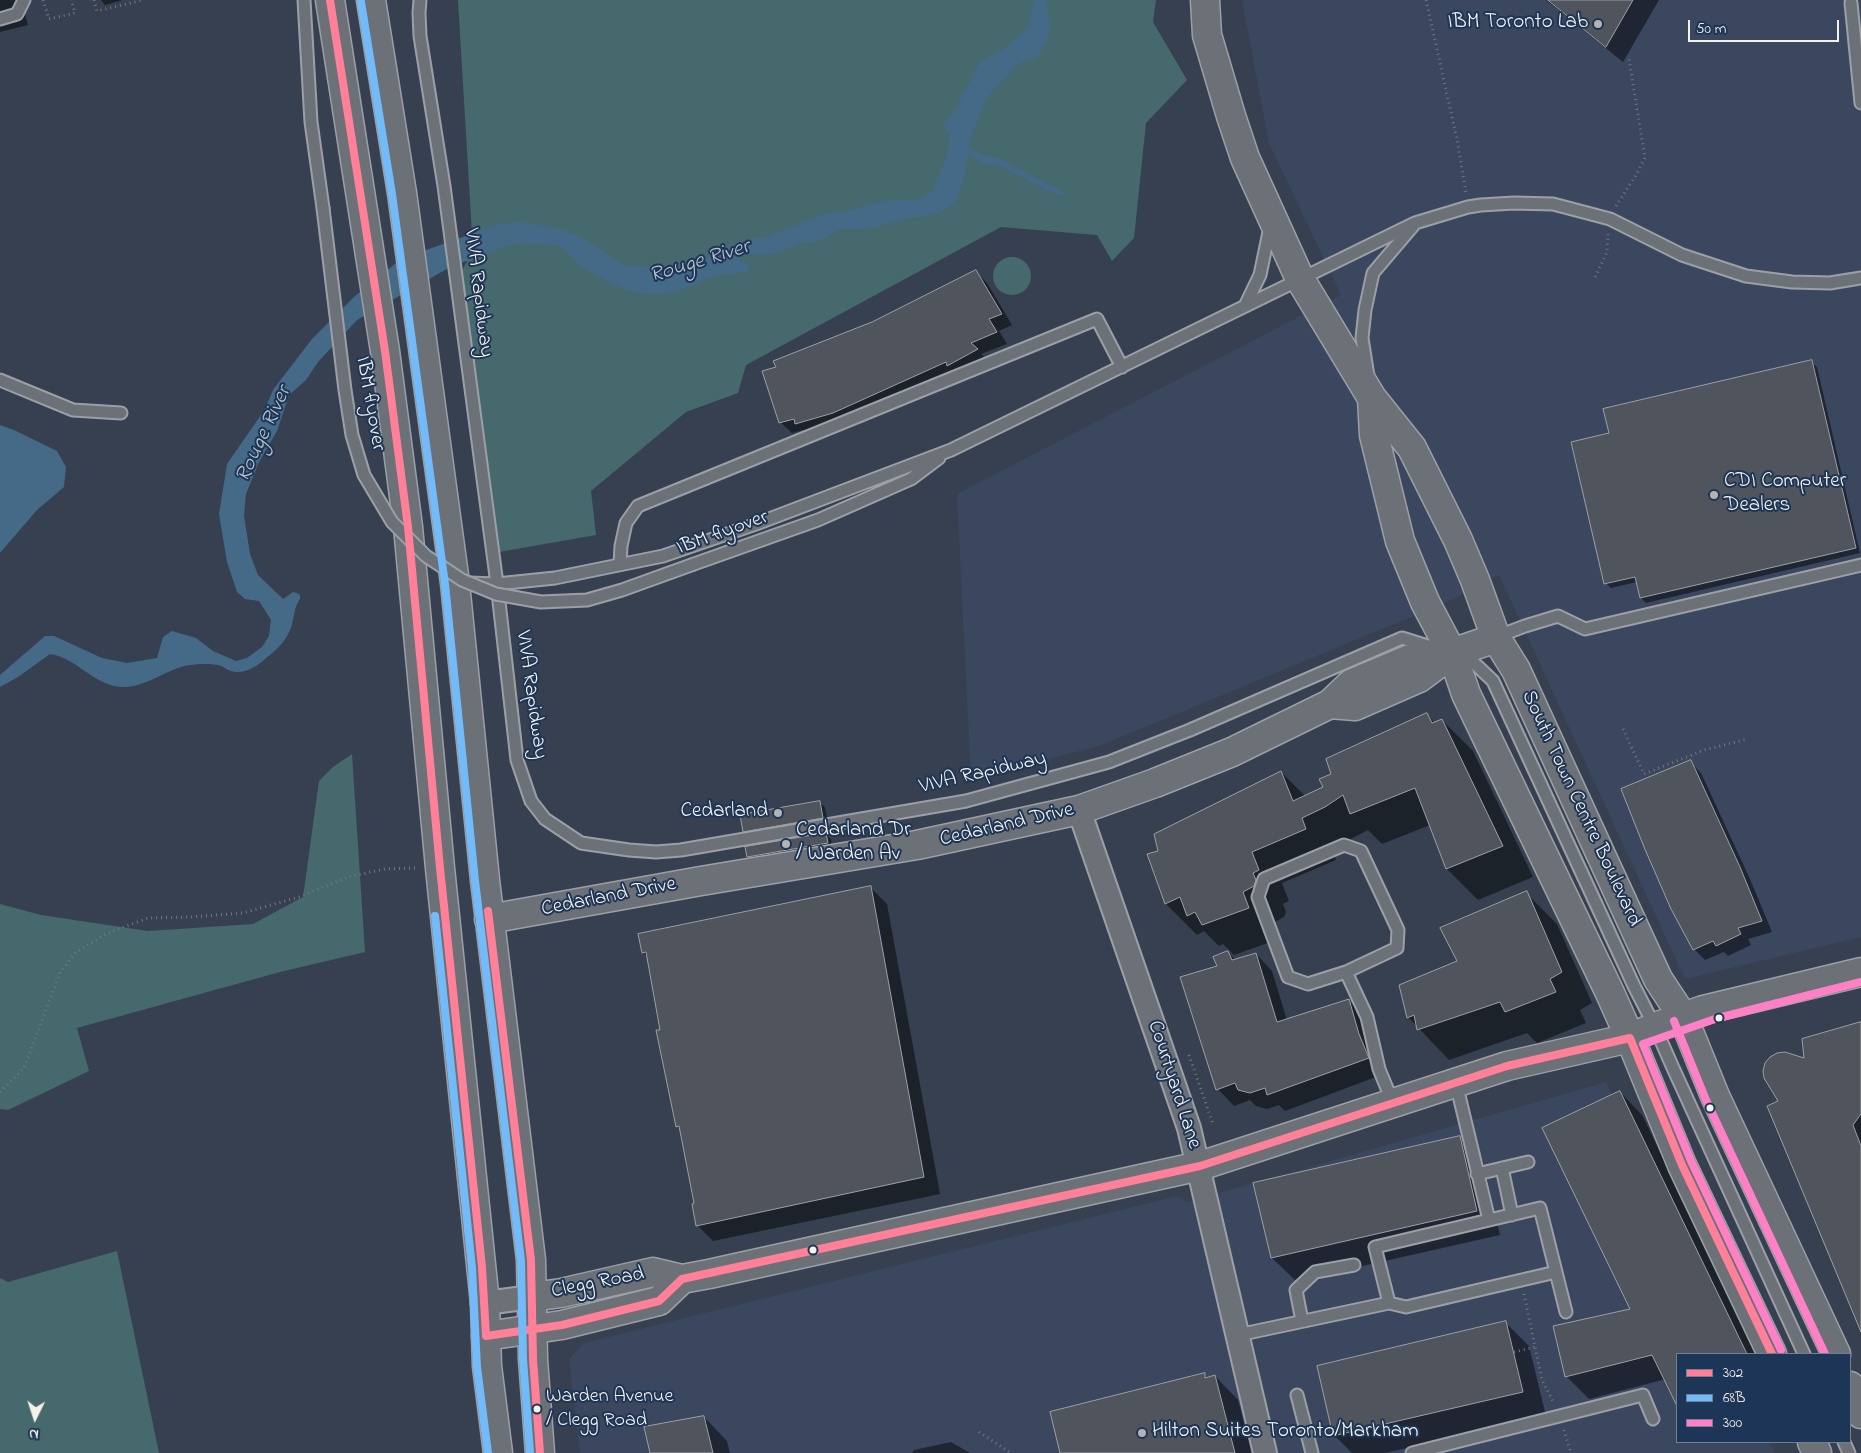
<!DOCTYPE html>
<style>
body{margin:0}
#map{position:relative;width:1861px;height:1453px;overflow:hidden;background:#364050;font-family:"Indie Flower",sans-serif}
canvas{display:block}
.legend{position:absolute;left:1676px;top:1353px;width:175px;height:90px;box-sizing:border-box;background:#1d3557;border:1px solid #738091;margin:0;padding:6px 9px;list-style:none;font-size:15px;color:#f4f1e8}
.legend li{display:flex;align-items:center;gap:10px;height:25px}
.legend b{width:25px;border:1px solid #738091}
.north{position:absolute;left:10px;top:1393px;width:50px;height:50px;-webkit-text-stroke:4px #1d3557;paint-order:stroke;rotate:184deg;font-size:14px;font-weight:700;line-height:20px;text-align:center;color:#f4f1e8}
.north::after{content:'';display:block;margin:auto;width:18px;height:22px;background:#f4f1e8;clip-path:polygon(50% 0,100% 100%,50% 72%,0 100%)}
.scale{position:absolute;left:1688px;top:20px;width:151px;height:22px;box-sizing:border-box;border:2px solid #f4f1e8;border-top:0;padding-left:6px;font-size:15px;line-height:18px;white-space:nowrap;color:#f4f1e8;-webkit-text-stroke:4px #1d3557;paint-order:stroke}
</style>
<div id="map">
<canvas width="1861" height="1453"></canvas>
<ul class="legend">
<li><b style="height:6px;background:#ff8098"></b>302</li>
<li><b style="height:6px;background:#73baf8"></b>68B</li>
<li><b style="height:6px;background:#ff80c5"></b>300</li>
</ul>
<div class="north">N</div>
<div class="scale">50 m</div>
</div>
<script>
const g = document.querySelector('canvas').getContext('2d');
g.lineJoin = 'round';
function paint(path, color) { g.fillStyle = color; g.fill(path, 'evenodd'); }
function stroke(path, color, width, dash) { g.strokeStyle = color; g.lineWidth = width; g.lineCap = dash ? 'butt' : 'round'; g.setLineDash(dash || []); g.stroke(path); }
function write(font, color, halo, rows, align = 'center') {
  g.font = font + ' "Indie Flower",sans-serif'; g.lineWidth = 4; g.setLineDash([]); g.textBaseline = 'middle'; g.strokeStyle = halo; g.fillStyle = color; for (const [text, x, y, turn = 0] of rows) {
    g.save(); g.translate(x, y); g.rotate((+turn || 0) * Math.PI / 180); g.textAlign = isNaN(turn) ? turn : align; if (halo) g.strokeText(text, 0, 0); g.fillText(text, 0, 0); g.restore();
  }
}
const built = new Path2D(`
 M1242 0H1861V937L1685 979 1499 575 1445 603 1099 746 971 779 957 494 1341 295 1269 143Z
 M1606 1082 1730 1354H1677V1442H1769L1775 1453H580L569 1359 584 1343 1177 1196 1188 1202Z`);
const green = new Path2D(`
 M458 0H1156L1153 22 1187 80 1146 123 1134 238 1112 261 1097 235 1001 227 746 365 738 393 686 412 591 491 596 535 499 552 457 279 473 251Z
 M993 276a19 19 0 1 1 38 0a19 19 0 1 1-38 0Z
 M352 754 365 952 280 972 77 1028 89 1071 8 1110 0 1109V904L41 915 148 931 253 924 303 897 319 781 333 767Z
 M117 1251 159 1453H0V1278L8 1282Z`);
const water = new Path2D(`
 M1034 0H1047C1047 11 1051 27 1049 36L1038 57 1022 62 1015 66 1007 77 997 85 986 100 973 130 968 148 985 156 998 158 1067 194 1061 195 1048 191 1000 166 981 163 970 154 967 159 965 175 957 199 948 208 942 211 925 217H911L871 229H841L819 241 799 244 776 253 753 255 740 251 737 256 751 267 747 271C739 275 729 272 721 275 706 278 692 287 677 291 641 302 612 284 582 267 573 261 569 251 560 246L521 243 509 245 493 252 452 266 357 320 318 362 306 380 289 395 277 431 259 462 246 494 244 516 250 554 258 575 283 599 293 592 297 593 300 595V599C294 607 295 614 292 624 289 638 277 650 265 659 257 667 242 675 231 671 227 670 224 667 221 666 213 663 198 664 190 665 163 669 143 692 114 686 90 680 73 657 50 654L18 677 0 687V675L45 636H54L102 658 127 663 157 658 163 637 172 631 196 638 213 651 236 661 247 658 262 647 269 636 271 620 259 601 245 599 237 592 227 562 219 514 227 464 265 409 273 390 312 339 355 296 401 259 496 225 516 222 543 225 576 234 623 265 672 269 712 256 736 242 766 237 823 214 842 212 887 200H918L932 192 946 158 950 135 943 125 954 112 980 62 1004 49 1029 26Z
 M0 425 14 430 57 451 66 467 64 487 37 510 0 553Z`);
const shadow = new Path2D(`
 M0 0H21L28 25 0 32Z
 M101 0H123L105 5Z
 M1546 0H1659L1623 62Z
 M976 272 987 283 1012 325 999 331 1007 344 981 354 988 360 807 435 803 430 792 433 780 422 777 368Z
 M1811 362 1817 367 1860 553 1646 603 1641 598 1637 582 1611 588 1606 583 1610 434Z
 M1427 715 1435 723 1442 720 1473 751 1533 877 1478 900 1447 869 1430 825 1382 844 1368 830 1332 849 1336 860 1282 883 1289 901 1283 904 1286 912 1284 917 1273 923 1279 939 1234 955 1223 944 1219 946 1204 931 1197 935 1166 904 1149 855 1159 851 1281 772 1306 797 1325 788 1333 774Z
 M1690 762 1701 773 1750 879 1772 932 1748 939 1751 945 1728 956 1724 952 1705 960 1694 949Z
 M819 802 825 807 828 823 749 836 744 831Z
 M825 834 831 839 832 848 754 862 749 857 747 848Z
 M871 888 887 904 940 1194 713 1241 697 1225 696 1204 681 1131 677 1126 648 957 643 952Z
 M1526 893 1557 924 1592 1003 1580 1010 1586 1023 1537 1043 1527 1033 1449 1060 1408 1017Z
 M1227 952 1236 960 1256 954 1272 971 1287 1020 1349 1001 1365 1017 1384 1074 1285 1111 1279 1105 1267 1109 1256 1106 1250 1100 1234 1106 1218 1089V966Z
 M1861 1023V1330L1780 1102 1805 1060Z
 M1620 1092 1642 1115 1758 1354H1677V1404L1666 1379 1589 1399 1566 1376 1632 1310Z
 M1459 1137 1483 1161 1500 1235 1296 1281 1272 1258 1255 1184Z
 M1506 1323 1529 1346 1546 1416 1385 1453H1352L1335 1436 1318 1367Z
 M1204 1375 1208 1378 1215 1376 1238 1400 1252 1453H1061Z
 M704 1417 727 1441 730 1453H651Z
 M951 1442 970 1453H912L914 1450Z`);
const building = new Path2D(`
 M1548 0H1633L1606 47Z
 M976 270 1002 314 989 319 997 332 971 343 978 349 947 366 946 362 833 413 795 424 794 419 779 423 762 371 776 367 773 361 872 322Z
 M1812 360 1856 548 1640 598 1635 577 1604 584 1571 442 1609 433 1603 409Z
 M1427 713 1432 723 1442 719 1503 846 1446 869 1415 788 1350 814 1343 795 1325 807 1302 818 1306 829 1252 852 1259 870 1253 873 1256 880 1254 886 1243 892 1249 908 1202 925 1195 912 1187 916 1180 897 1165 904 1147 854 1158 851 1154 834 1281 771 1293 801 1323 787 1319 779 1331 774 1326 759Z
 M1691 760 1740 867 1762 921 1738 928 1741 934 1716 946 1713 941 1693 950 1671 909 1644 847 1621 789Z
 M820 801 823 818 743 832 740 815Z
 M826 833 828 843 747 857 745 847Z
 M871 886 924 1177 696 1226 692 1204 694 1203 679 1126 676 1127 656 1030H660L646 952 642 953 638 934Z
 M1527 891 1562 972 1550 979 1556 992 1505 1012 1500 1002 1417 1030 1414 1015 1407 1018 1399 985 1457 961 1440 928Z
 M1228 951 1232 960 1256 953 1277 1022 1349 999 1359 1034 1369 1058 1267 1095 1265 1088 1250 1093 1238 1090 1235 1083 1216 1090 1180 977 1217 966 1213 957Z
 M1861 1022V1114L1853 1125 1861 1146V1332L1767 1106 1778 1101 1764 1078 1763 1071 1765 1063 1770 1057 1777 1053 1785 1052 1804 1058 1802 1039Z
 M1620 1091 1747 1354H1677V1406L1652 1355 1565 1377 1553 1326 1630 1309 1542 1128Z
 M1460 1136 1477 1211 1271 1258 1253 1183Z
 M1506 1321 1523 1392 1333 1436 1317 1366Z
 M1205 1373V1378L1215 1375 1235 1453H1060L1050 1412Z
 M704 1416 713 1453H650L644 1427Z`);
const path = new Path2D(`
 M43 0 49 19 75 13 71 0
 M94 0 97 11 143 0
 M1426 0 1457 139 1466 193
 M1616 206 1636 175 1645 158 1629 59
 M1595 277 1607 252 1608 234
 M1623 729 1644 774 1704 750 1748 739
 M1189 1055 1213 1124
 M0 1092 24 1068 60 973 76 952 108 933 148 918 190 917 243 913 299 897 348 877 385 869 416 868
 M1524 1294 1542 1380 1554 1403
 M1514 1352 1535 1347
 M1564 1430 1571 1453
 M979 1432 1011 1453`);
const lane = new Path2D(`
 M304 0 311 122 323 208
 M420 0 419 13 420 36 444 186 497 584 517 760 531 801 545 819 581 843 629 850 656 852 681 850 966 801 1109 762 1190 730 1402 638 1434 648
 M1851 3 1861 103
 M0 19 17 14 24 0
 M1245 306 1260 275 1270 227
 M1368 376 1362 338 1365 310 1373 273 1413 226
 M0 380 73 410 121 413
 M620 564 621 546 626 523 638 506 1097 319 1122 367
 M694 564 818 520 911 479 939 458
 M469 583 497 584 555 578 663 556 756 524 951 450 1415 223 1468 207 1481 205 1514 203 1553 204 1610 219 1682 255 1746 276 1792 282 1830 283 1861 278
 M1496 637 1525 626 1558 616 1585 629 1861 565
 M1459 655 1472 661 1493 681 1634 986 1655 1027 1673 1068 1804 1354
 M1344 845 1361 851 1398 930 1397 948 1346 972 1308 984 1288 977 1258 897 1264 879Z
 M1346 972 1367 1017 1379 1069 1393 1103
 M1456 1083 1489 1220
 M1502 1168 1512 1215
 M1477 1174 1528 1162
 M1389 1303 1375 1247 1540 1208 1566 1312
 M1302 1321 1296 1290 1315 1272 1354 1265
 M1238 1335 1389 1303 1406 1307 1556 1272
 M1297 1395 1312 1453
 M1844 1442 1849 1453
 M1412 1453 1643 1395 1653 1419`);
const street = new Path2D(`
 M1079 810 1189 1128 1265 1453
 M485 1303 532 1297`);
const secondary = new Path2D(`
 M1205 0 1207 35 1231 116 1245 158 1300 279 1372 398 1412 448 1458 540 1475 580 1496 638 1516 670 1658 979 1683 1017 1715 1096 1836 1354
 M1372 398 1374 435 1400 541 1425 602 1452 653 1466 694 1610 993 1630 1038 1682 1165 1772 1354
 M1330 704 1355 706 1419 678 1451 654
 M489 919 701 881 917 845 1079 810 1155 783 1232 752 1330 704 1351 684 1410 659 1452 653 1496 638
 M532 1297 561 1293 653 1272 682 1279 709 1274 1200 1166 1507 1066 1630 1038 1655 1027 1703 1010 1861 972
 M485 1303 486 1336 562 1325 659 1301 682 1279
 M1850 1386 1861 1414
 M1812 1442 1817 1453`);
const primary = new Path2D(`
 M330 0 385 351 408 527 440 868 485 1303
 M371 0 402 193 455 583 485 880 531 1260 533 1359 540 1453
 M486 1336 487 1366 498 1453`);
const laneBridge = new Path2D(`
 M323 208 345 390 352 435 364 475 392 522 426 556 462 580 496 594 541 602 587 600 622 590 694 564`);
const bus1 = new Path2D(`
 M330 0 385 351 408 527 440 868 482 1267 486 1336 562 1325 659 1301 682 1279 1200 1166 1507 1066 1630 1038 1682 1165 1772 1354
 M488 911 531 1260 533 1359 540 1453`);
const bus2 = new Path2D(`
 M361 2 392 194 445 584 475 881 521 1261 523 1359 530 1453
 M435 916 472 1268 477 1367 488 1453`);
const bus3 = new Path2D(`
 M1674 1021 1706 1100 1825 1354
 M1781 1350 1691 1161 1643 1044 1718 1018 1861 982`);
const markers = [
 [1598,24,5,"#b2b3b3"],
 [1714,495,5,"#b2b3b3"],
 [778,813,5,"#b2b3b3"],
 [786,844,5,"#b2b3b3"],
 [1719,1018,4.5,"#f4f1e8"],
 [1710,1108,4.5,"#f4f1e8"],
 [813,1250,4.5,"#f4f1e8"],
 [537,1409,4.5,"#f4f1e8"],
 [1142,1433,5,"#b2b3b3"]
];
const busNames = [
 ["Warden Avenue",546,1398],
 ["/ Clegg Road",546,1422]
];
const poiNames = [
 ["IBM Toronto Lab",1588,24,"right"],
 ["CDI Computer",1724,483],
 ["Dealers",1724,507],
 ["Cedarland",768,813,"right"],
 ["Cedarland Dr",796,832],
 ["/ Warden Av",796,856],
 ["Hilton Suites Toronto/Markham",1152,1433]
];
const streetNames = [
 ["VIVA Rapidway",477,293,83],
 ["IBM flyover",369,404,80],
 ["IBM flyover",723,534,-20],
 ["VIVA Rapidway",530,695,82],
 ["VIVA Rapidway",983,774,-13],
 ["South Town Centre Boulevard",1580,809,65],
 ["Cedarland Drive",1007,826,-13],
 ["Cedarland Drive",609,898,-11],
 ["Courtyard Lane",1173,1085,72],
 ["Clegg Road",598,1284,-11]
];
const waterNames = [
 ["Rouge River",700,263,-17],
 ["Rouge River",265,435,-65]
];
paint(built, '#3a475e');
paint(green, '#46696d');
paint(water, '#446a88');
paint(shadow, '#0007');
paint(building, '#4f545d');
stroke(building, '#9ca0a6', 1);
stroke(lane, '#9ca0a6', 15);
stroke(street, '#9ca0a6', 26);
stroke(secondary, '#9ca0a6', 31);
stroke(primary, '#9ca0a6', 31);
stroke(path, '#72777f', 3, [1, 4]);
stroke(lane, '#6c7077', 11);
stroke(street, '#6c7077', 22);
stroke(secondary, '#6c7077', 28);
stroke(primary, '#6c7077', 28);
stroke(laneBridge, '#9ca0a6', 15, []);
stroke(laneBridge, '#6c7077', 11);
stroke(bus1, '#ff8098', 8);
stroke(bus2, '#73baf8', 8);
stroke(bus3, '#ff80c5', 8);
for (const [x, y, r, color] of markers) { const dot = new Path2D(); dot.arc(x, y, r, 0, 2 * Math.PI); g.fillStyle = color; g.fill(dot); stroke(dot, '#1d3557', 2); }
write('20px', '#f4f1e8', '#1d3557', busNames, 'left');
write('21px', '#f4f1e8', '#1d3557', poiNames, 'left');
write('21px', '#f4f1e8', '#1d3557', streetNames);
write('italic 22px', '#b7c3c8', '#1d3557', waterNames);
</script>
